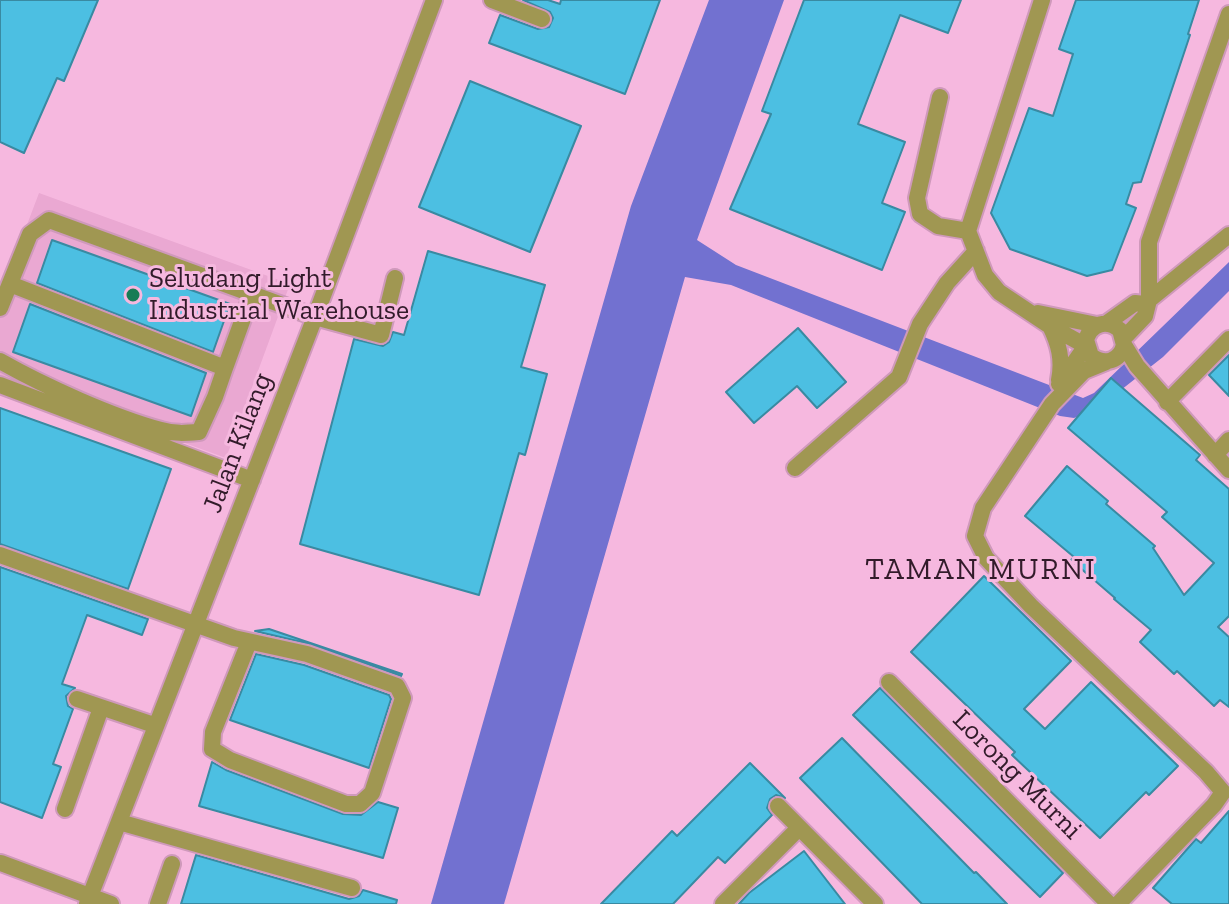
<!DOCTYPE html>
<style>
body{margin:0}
canvas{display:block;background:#f6b8df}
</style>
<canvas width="1229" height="904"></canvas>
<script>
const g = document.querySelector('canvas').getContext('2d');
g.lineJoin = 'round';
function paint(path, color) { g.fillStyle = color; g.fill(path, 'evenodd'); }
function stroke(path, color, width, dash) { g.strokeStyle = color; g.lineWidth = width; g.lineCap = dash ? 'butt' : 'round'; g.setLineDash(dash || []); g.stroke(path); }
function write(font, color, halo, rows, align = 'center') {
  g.font = font + ' "Zilla Slab",serif'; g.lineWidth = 6; g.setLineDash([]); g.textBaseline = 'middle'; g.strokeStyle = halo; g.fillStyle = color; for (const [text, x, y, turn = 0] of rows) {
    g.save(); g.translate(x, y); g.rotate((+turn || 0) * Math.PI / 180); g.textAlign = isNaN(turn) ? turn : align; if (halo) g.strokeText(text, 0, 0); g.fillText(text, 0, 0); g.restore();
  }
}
const built = new Path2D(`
 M39 193 290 284 226 458 0 376V296Z`);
const water = new Path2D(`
 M709 0H784L697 240 736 265 1083 398 1094 393 1229 262V291L1163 357 1098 408 1074 418 1060 416 731 285 685 277 504 904H431L631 206Z`);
const building = new Path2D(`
 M0 0H98L64 81 57 78 24 153 0 142Z
 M523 0H548L560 4 561 0H660L625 94 489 43 500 15 538 29 549 27 553 18 550 12Z
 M804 0H961L948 33 900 15 858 124 905 142 882 203 905 212 882 270 730 209 771 114 762 111Z
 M1076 0H1199L1188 34 1190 35 1141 182 1133 183 1126 204 1136 208 1112 270 1087 276 1010 249 991 213 1029 108 1053 116 1073 54 1059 49Z
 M470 81 581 126 530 252 419 207Z
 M52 240 230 304 213 352 37 283Z
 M428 251 545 285 521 367 547 374 525 455 519 453 479 595 300 544 354 339 383 346 389 342 393 332 404 335Z
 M30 304 206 373 191 416 13 352Z
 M798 328 846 382 817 408 797 386 754 423 726 392Z
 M1229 355V396L1209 375Z
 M1111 378 1200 455 1196 460 1229 489V616L1218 627 1229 637V707L1220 700 1214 706 1177 671 1174 674 1140 642 1151 630 1114 599 1115 598 1071 560 1074 557 1025 516 1067 466 1108 501 1106 504 1155 546 1153 548 1184 595 1214 563 1162 517 1167 512 1068 428Z
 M0 408 171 469 128 589 0 544Z
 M0 567 148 619 142 635 87 615 62 684 75 688 66 696 68 706 73 709 53 764 61 767 42 818 0 802Z
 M984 576 1071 661 1024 709 1045 729 1091 682 1178 766 1149 795 1146 792 1100 838 1012 755 1015 752 911 652Z
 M269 629 402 674 401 676 310 644 255 631Z
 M256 654 304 665 389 695 391 699 369 768 230 720Z
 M880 688 1063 873 1040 897 853 715Z
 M842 738 974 873 976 872 1007 904H922L800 778Z
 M212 762 226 770 343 814 361 815 378 802 398 808 383 858 199 806Z
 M750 763 785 798 776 795 770 799 767 808 772 815 725 863 718 857 673 904H601L672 831 677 836Z
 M1229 811V904H1172L1153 888 1196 839 1201 843Z
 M804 851 845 904H739L749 893Z
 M196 855 349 899 359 896 363 890 397 900 396 904H181Z`);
const minor = new Path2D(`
 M492 0 542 19
 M1042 0 968 231 985 275 999 292 1050 326 1086 346 1059 384
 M940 97 917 198 920 214 938 226 968 231
 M1149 300V242L1229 14
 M0 308 30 234 49 220 315 317 381 335 395 278
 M1038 313 1097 325
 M1107 323 1135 303 1146 304
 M1050 326C1059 344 1063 360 1059 380
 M1124 338 1145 316 1149 300 1229 235
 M1124 345C1120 361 1105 366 1091 356L1086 340C1091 323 1107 319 1120 330L1124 345 1137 366 1229 470
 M0 361C44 386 113 417 161 430 174 434 186 433 199 432L215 397 225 368 10 284
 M1106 362 1084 371 1052 404 983 508 975 536 986 558 1031 606 1206 772 1223 792 1214 805 1118 904
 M225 368 252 294
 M0 385 252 480
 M1167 402 1229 339
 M1215 455 1229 440
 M795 468 899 377 920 324 947 283 976 251
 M0 555 234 638 307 654 397 686 403 698 372 793 360 804H346L230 760 212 749 213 732 249 642
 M889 682 1109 904
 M77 699 154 725
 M778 806 875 904
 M65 809 101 708
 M119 822 352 888
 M1 863 111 904
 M87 904 315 317 434 0
 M158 904 172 864
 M723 904 799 828`);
const markers = [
 [133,295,8,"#187c55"]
];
const poiNames = [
 ["Seludang Light",149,279],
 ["Industrial Warehouse",149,311]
];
const streetNames = [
 ["Jalan Kilang",238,443,-69],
 ["Lorong Murni",1017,775,45]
];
const neighbourhoodNames = [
 ["TAMAN MURNI",981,570]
];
paint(built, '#eaa8d2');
paint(water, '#7271d0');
paint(building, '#4cbfe2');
stroke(building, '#398aa2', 2);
stroke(minor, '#cf99bb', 20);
stroke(minor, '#a09752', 16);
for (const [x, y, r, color] of markers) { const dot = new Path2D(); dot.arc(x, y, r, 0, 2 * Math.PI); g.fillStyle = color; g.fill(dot); stroke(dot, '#f6b8df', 3); }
write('28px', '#321b2a', '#f6b8df', poiNames, 'left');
write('28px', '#321b2a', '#f6b8df', streetNames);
g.letterSpacing = '2px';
write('30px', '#321b2a', '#f6b8df', neighbourhoodNames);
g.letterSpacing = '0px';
</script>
